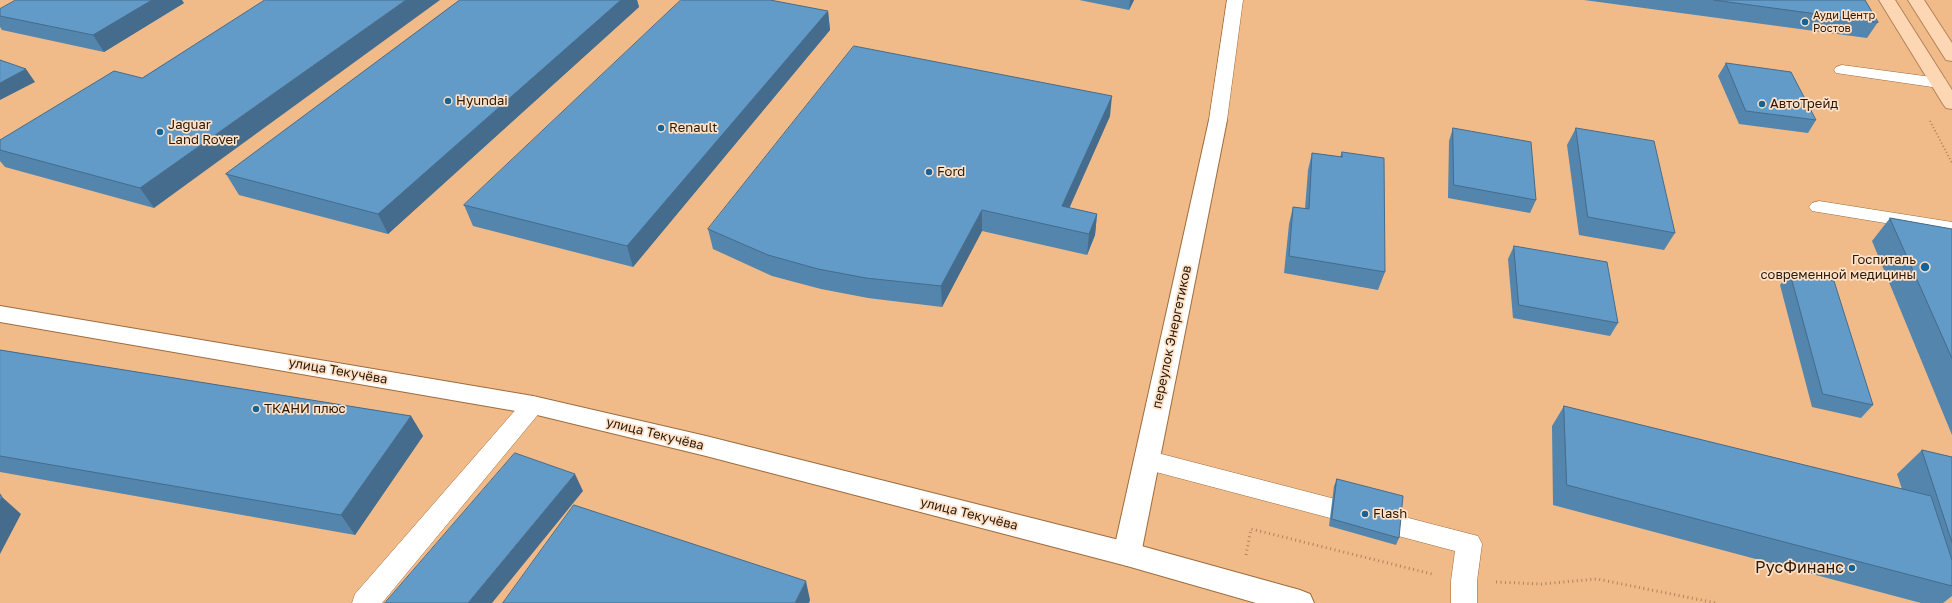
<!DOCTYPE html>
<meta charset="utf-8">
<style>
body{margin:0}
canvas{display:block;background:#f0ba89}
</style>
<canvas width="1952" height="603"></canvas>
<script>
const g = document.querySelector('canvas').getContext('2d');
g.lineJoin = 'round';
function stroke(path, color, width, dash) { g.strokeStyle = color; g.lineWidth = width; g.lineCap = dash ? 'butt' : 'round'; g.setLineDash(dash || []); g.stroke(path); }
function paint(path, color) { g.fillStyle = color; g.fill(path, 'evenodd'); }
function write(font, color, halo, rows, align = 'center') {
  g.font = font + ' "Golos Text",sans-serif'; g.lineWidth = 3.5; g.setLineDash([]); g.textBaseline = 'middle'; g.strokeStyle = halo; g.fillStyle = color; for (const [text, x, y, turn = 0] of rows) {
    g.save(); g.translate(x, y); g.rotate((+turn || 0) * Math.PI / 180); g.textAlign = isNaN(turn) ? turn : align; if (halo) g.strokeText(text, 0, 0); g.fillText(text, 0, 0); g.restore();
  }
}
const pathFar1 = new Path2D(`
 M1930 121 1952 163`);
const path = new Path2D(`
 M1246 555 1251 529 1432 574
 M1496 582 1541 584 1597 579 1716 603`);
const lane = new Path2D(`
 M1227 0H1243L1227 120 1224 124 1218 125 1212 124 1209 120Z
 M1842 65 1939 78 1945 79 1947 83 1945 87 1939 88 1836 73 1834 70 1836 67Z
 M1819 201 1952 222V234L1812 211 1809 207 1812 203Z
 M533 396 541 399 545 405 541 411 382 603H352L355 594 525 399Z
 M1146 450 1478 536 1482 544 1477 581V603H1451V581L1455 551 1137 467 1134 460 1137 453Z`);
const street = new Path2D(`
 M1218 115 1224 116 1227 120 1141 554 1137 562 1127 566 1117 562 1113 554 1209 120 1212 116Z`);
const secondary = new Path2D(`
 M0 306 533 396 706 436 1127 542 1300 590 1310 594 1314 603H1256L1127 566 706 456 533 414 0 322Z`);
const primary = new Path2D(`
 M1879 0H1895L1952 90V109L1946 108 1943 104Z
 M1908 0H1924L1952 43V61L1946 60Z`);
const wall = new Path2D(`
 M460 0H637L639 7 388 234 239 195 226 174Z
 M1079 0H1134L1129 10Z
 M1584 0H1865L1878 22 1867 38Z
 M184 3 104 52 2 30 0 27V9Z
 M828 11 830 30 633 267 473 226 464 205Z
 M1726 63 1816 120 1808 133 1739 124 1718 76Z
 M142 78 154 208 5 167 0 161V140Z
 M1110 116 1069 208 1097 214 1095 235 1087 255 982 231 942 307 868 298 821 289 772 276 713 249 708 229Z
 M1453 128 1536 200 1530 213 1448 198 1449 141Z
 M1576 128 1675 233 1664 250 1579 235 1567 145Z
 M1342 152 1385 272 1378 290 1284 273 1289 224 1293 207 1305 209 1308 170 1312 153 1340 157Z
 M1890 218 1952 229V435L1872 241Z
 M1514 246 1618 323 1610 336 1513 318 1508 259Z
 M1790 272 1873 405 1861 418 1812 407 1780 285Z
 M0 350 411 416 423 436 355 535 0 472Z
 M1564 406 1902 489 1897 474 1922 450 1952 457V596L1943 603H1921L1553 505 1552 426Z
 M1337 479 1399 538 1396 545 1329 526 1334 486Z`);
const shadedWall = new Path2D(`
 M152 0H182L184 3 104 52 93 35Z
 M406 0H440L154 208 140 188Z
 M621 0H637L639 7 388 234 378 214Z
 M1130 0H1134L1129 10Z
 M828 11 830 30 633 267 627 246Z
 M26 69 35 82 0 100V83Z
 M1112 96 1110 116 1061 227 1062 206Z
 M982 210V231L942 307 941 286Z
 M1097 214 1095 235 1087 255 1089 234Z
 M411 416 423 436 355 535 341 515Z
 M575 474 583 491 492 603H468Z
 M2 497 21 514 0 554V501Z
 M806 581 810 600 809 603H795Z`);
const building = new Path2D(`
 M16 0H152L93 35 0 16V9Z
 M265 0H406L140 188 0 150V140L114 71 142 78Z
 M460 0H621L378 214 226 174Z
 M681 0H770L828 11 627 246 464 205Z
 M1714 0H1865L1878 22Z
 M854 46 1112 96 1062 206 1097 214 1089 234 982 210 941 286 866 278 818 269 768 255 708 229Z
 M0 60 26 69 0 83Z
 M1726 63 1791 72 1816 120 1746 111Z
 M1453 128 1531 142 1536 200 1454 185Z
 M1576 128 1654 141 1675 233 1588 217Z
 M1342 152 1384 158 1385 272 1289 256 1293 207 1309 209 1312 153 1342 157Z
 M1890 218 1952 229V358Z
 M1514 246 1607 262 1618 323 1519 305Z
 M1790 272 1834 281 1873 405 1823 394Z
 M0 350 411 416 341 515 0 456Z
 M1564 406 1931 496 1952 560V586L1567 485Z
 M1922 450 1952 457V542Z
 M515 453 575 474 468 603H385Z
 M1337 479 1403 496 1399 538 1332 519Z
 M0 494 2 497 0 501Z
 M574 505 806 581 795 603H503Z`);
const markers = [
 [1805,22,4,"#156496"],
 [448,101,4,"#156496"],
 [1762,104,4,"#156496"],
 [661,128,4,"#156496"],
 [160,132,4,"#156496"],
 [929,172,4,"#156496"],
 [1925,267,5,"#156496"],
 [256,409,4,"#156496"],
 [1365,514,4,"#156496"],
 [1852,568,4,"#156496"]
];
const farPoinames = [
 ["Ауди Центр",1813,16],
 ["Ростов",1813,29]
];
const poiNames = [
 ["Hyundai",456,101],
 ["АвтоТрейд",1770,104],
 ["Jaguar",168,125],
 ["Land Rover",168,140],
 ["Renault",669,128],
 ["Ford",937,172],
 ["Госпиталь",1916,260,"right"],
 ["современной медицины",1916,275,"right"],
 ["ТКАНИ плюс",264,409],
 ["Flash",1373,514]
];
const streetNames = [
 ["переулок Энергетиков",1172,337,-78],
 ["улица Текучёва",338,371,10],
 ["улица Текучёва",655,434,14],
 ["улица Текучёва",969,514,14]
];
const nearPoinames = [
 ["РусФинанс",1844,568]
];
stroke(lane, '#9e6c3d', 1);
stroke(street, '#9e6c3d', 2);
stroke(secondary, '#9e6c3d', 2);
stroke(primary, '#b38356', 2);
stroke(pathFar1, '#ae835c', 2, [1, 2.5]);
stroke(path, '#ae835c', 3, [1, 3.5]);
paint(lane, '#fff');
paint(street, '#fff');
paint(secondary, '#fff');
paint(primary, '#fdd7b3');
paint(wall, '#5485ac');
paint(shadedWall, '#456c8c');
paint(building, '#629bc8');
stroke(building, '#456c8c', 1);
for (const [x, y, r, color] of markers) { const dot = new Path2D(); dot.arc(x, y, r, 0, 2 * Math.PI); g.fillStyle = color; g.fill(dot); stroke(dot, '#fde1c9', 1.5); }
write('11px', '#2c1805', '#fde1c9', farPoinames, 'left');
write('13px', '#2c1805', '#fde1c9', poiNames, 'left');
write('13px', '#2c1805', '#fde1c9', streetNames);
write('16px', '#2c1805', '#fde1c9', nearPoinames, 'right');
</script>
